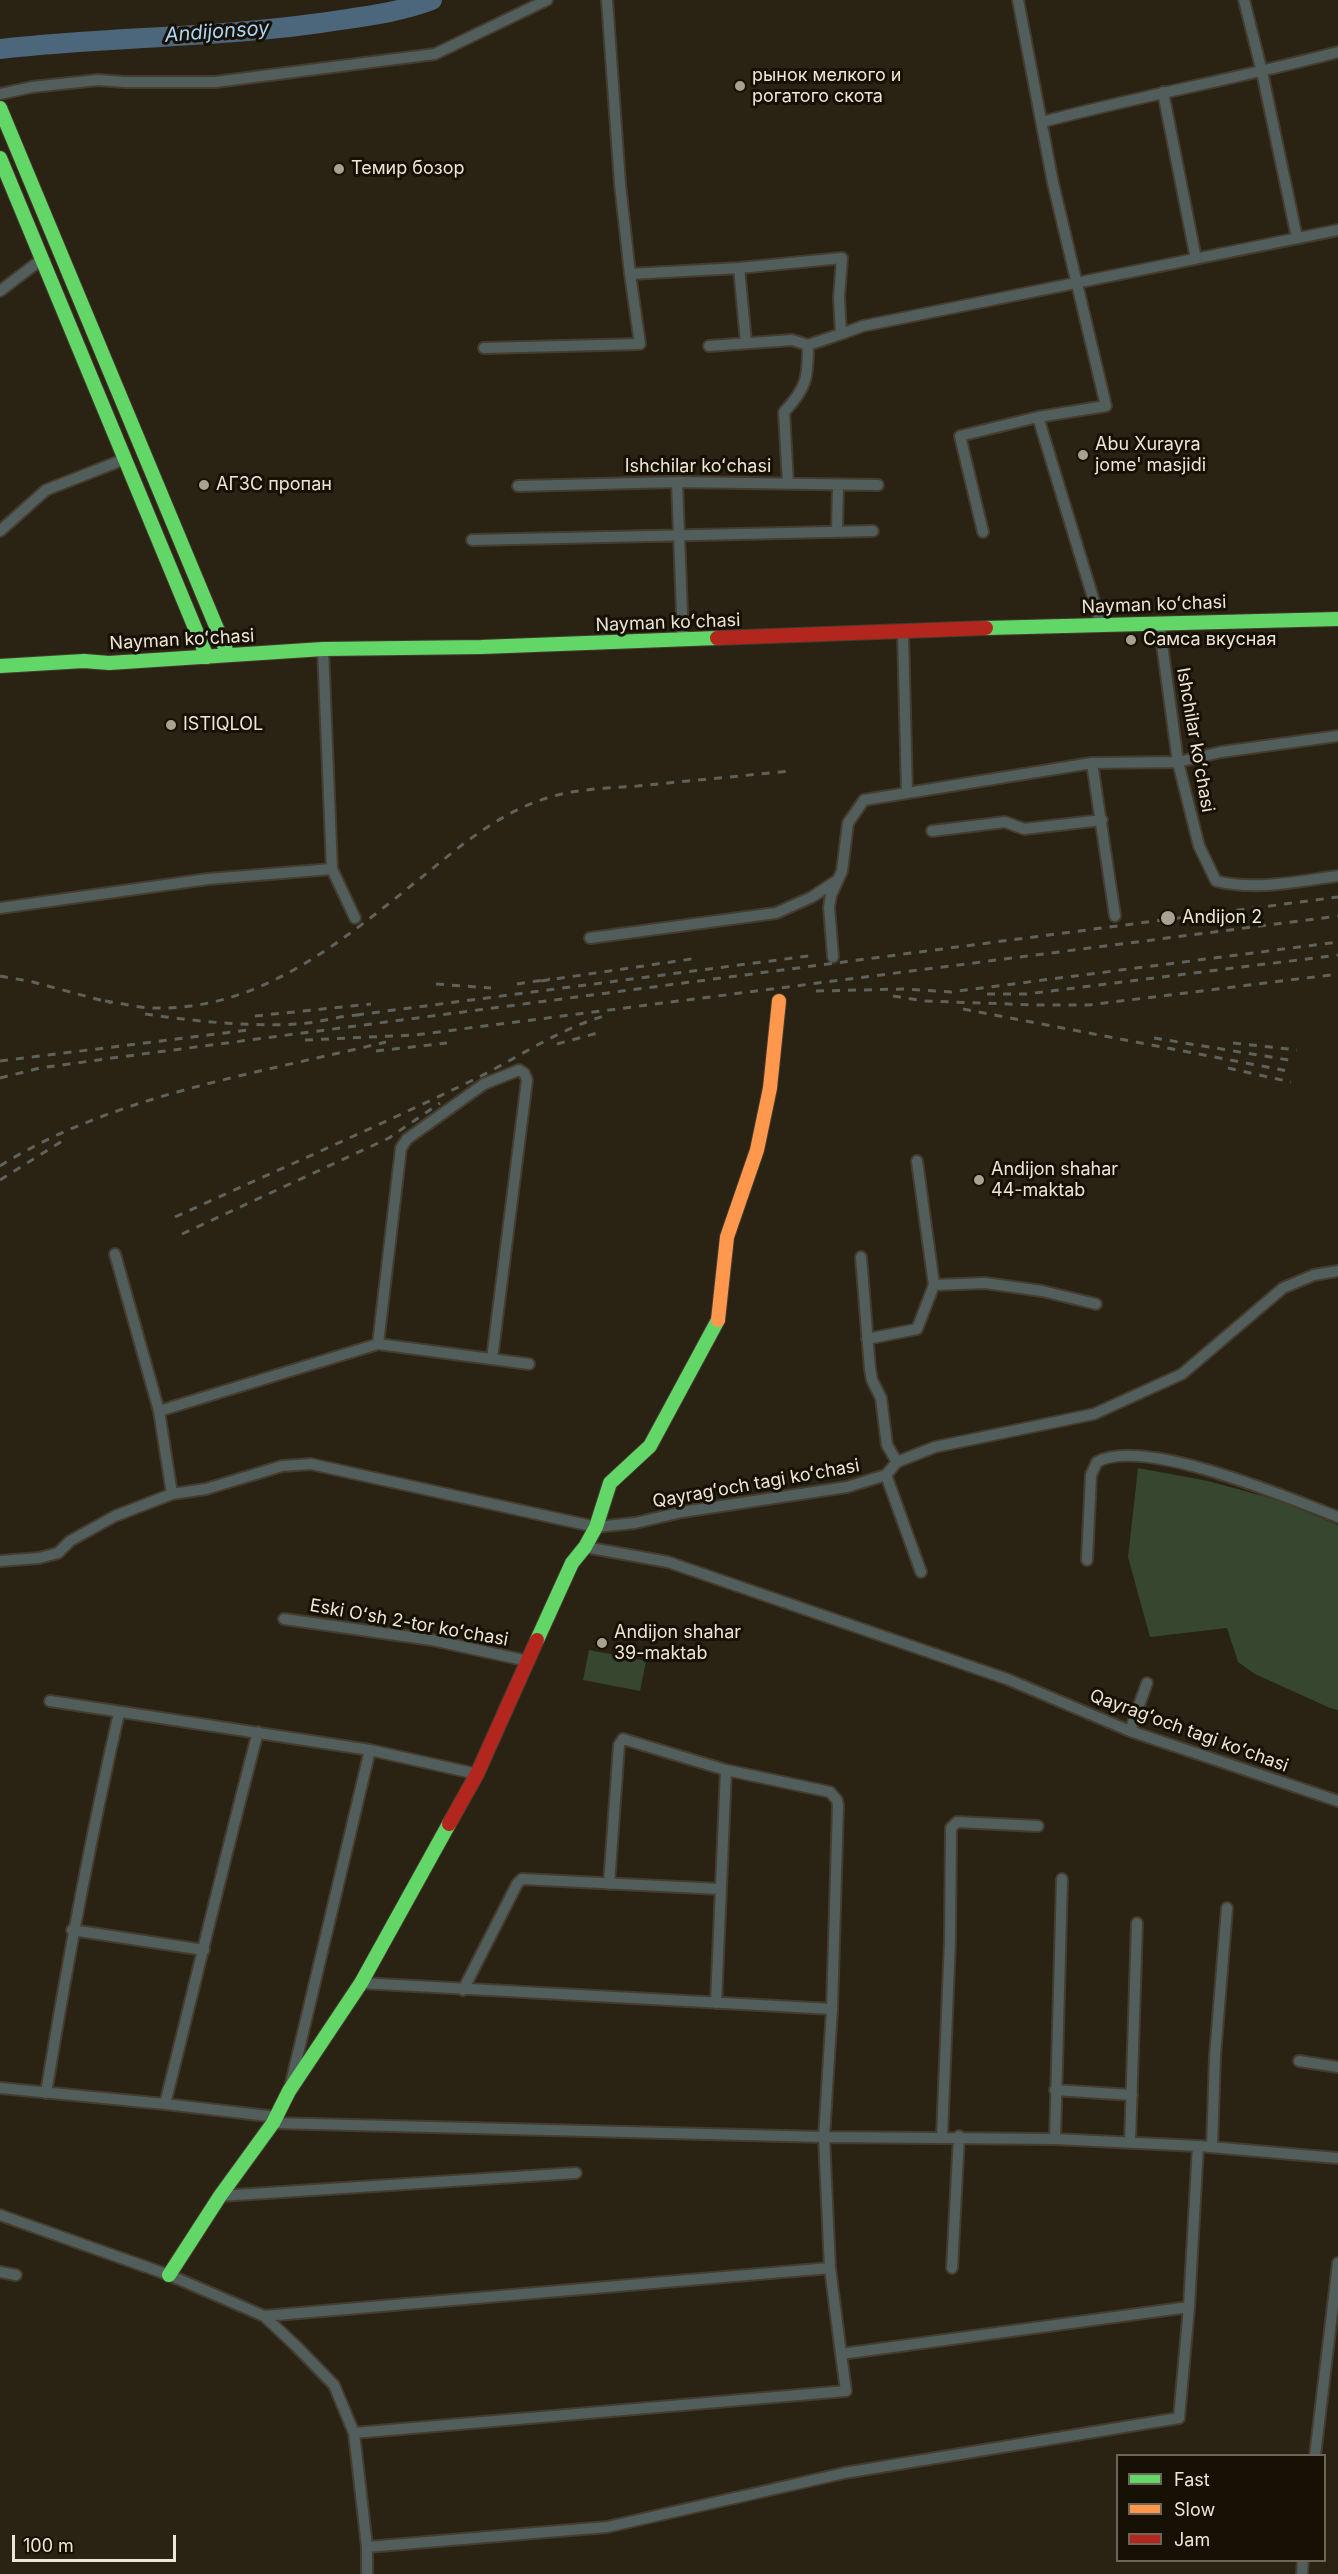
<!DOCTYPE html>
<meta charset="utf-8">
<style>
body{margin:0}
#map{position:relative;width:1338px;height:2574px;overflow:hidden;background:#2a2212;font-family:Inter,sans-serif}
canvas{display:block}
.legend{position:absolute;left:1116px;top:2454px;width:210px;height:108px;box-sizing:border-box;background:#171105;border:2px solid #6d6658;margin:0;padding:8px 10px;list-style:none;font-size:18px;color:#eee5d5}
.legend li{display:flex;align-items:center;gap:12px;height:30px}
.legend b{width:30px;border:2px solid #6d6658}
.scale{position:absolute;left:12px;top:2535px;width:164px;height:27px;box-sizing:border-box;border:3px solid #eee5d5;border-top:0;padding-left:8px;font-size:18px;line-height:21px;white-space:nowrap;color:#eee5d5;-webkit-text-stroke:4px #171105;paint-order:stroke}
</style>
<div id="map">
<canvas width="1338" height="2574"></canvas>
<ul class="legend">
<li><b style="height:8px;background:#63d668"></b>Fast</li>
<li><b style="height:8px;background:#ff974d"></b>Slow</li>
<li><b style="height:8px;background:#b3261e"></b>Jam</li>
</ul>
<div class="scale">100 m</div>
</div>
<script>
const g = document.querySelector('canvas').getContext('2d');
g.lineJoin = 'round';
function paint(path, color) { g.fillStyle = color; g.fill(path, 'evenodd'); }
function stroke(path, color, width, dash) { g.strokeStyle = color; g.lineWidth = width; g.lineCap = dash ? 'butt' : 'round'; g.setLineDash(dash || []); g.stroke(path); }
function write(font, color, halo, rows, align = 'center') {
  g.font = font + ' Inter,sans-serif'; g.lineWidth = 6; g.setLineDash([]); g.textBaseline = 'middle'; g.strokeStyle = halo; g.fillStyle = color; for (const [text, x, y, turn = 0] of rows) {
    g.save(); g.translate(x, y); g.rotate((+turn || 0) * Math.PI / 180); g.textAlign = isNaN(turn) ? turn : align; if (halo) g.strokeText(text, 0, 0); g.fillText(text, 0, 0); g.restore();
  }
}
const green = new Path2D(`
 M1138 1468 1208 1481 1277 1500 1338 1525V1710L1330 1708 1255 1674 1238 1662 1227 1628 1150 1637 1128 1557Z
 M589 1650 646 1661 640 1691 583 1680Z`);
const river = new Path2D(`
 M0 49C106 37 214 38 320 23 358 17 395 14 432 0`);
const street = new Path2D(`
 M607 0 620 184 630 274
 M1244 0 1262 72 1297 238
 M1163 92 1195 254
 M0 94 32 87 98 80 125 82H215L435 54 547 0
 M1042 122C1140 96 1240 78 1338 52
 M739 268 746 342
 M0 291 42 259
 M709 346 792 340 808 345
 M484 348 640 344 630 274 739 268 842 258 839 297 841 334 863 326 1338 230
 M1038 417 1101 624
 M677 482 683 640
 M788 483 784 412C807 388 808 377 808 345L841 334
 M518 486 677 482 878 485
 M0 531 46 490 125 459
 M837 531 838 485
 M983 532 960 436 1038 417 1106 406 1053 183 1018 0
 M472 540 873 531
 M1159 622 1178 762 1199 846 1216 881C1255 891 1299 881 1338 876
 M903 633 907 793
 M1092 763 1178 762 1221 752 1338 736
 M932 831 1005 822 1024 829 1102 820
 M332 869 355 918
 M0 908 208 879 332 869 323 649
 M590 938 776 913 812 897 836 881
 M833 957 829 907 831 895 842 871 848 823 864 800 1092 763 1115 916
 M115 1254 159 1411 172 1494
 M861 1257 870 1369 872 1380 881 1398 887 1445 897 1462
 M934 1285 985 1283 1042 1291 1096 1304
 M867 1339 917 1329 934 1285 917 1161
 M378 1344 401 1148 407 1139 484 1084 519 1070 524 1073 527 1080 492 1359
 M159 1411 378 1344 529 1364
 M886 1475 921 1572
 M585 1547 668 1562 1007 1679 1130 1731 1338 1801
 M1087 1560 1091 1475 1097 1462C1143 1436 1289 1498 1338 1517
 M0 1561 39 1558 58 1553 70 1541 115 1516 172 1494 206 1489 282 1466 311 1464 596 1527 635 1523 682 1512 847 1487 886 1475 897 1462 935 1447 1094 1414 1182 1374 1283 1288 1314 1275 1338 1271
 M284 1619 432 1640 528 1661
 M50 1701 370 1750 477 1774
 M1130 1731 1147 1683
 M609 1884 619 1745 623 1739 726 1770 830 1792 837 1800 838 1806 832 2009
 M72 1930 204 1950
 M361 1983 832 2009 824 2137 830 2268 841 2354
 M463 1990 517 1884 522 1879 720 1889
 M716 2003 726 1770
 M1299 2061 1338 2067
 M291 2083 370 1750
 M0 2088 165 2104 277 2117
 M1055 2090 1132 2095
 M46 2093C67 1965 90 1839 119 1713
 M165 2104C196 1980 225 1856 258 1732
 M273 2123 824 2137 1055 2139 1198 2146 1338 2158
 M942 2136 950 1940 951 1828 957 1822 1038 1826
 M1055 2139 1062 1879
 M1130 2142 1137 1923
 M1212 2147 1215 2056 1227 1908
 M220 2196 576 2173
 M0 2215 169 2275 264 2316 295 2345 334 2385 354 2433 367 2547V2574
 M952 2268 959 2136
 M0 2272 16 2275
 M264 2316 830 2268
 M354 2433 846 2391 841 2354 1189 2307
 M1315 2456 1338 2263
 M367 2547 607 2527 844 2473 1179 2418 1189 2307 1198 2146
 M1302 2574 1303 2560`);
const fast = new Path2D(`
 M0 108 228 655
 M0 158 207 657
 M986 628 1338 619
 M0 666 84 661 109 663 323 649 481 647 717 638
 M537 1640 572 1563 585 1547 596 1527 610 1483 650 1446 718 1320
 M169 2275 220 2196 273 2123 289 2091 361 1983 449 1824`);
const slow = new Path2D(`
 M718 1320 727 1237 757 1150 770 1088 779 1001`);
const jam = new Path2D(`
 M717 638 986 628
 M449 1824 477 1774 537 1640`);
const rail = new Path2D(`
 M0 976 33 982 111 1003
 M541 981 698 958
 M436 984 491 988
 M517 984 550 979
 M816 991 903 989 951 992 1338 942
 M987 994H1026L1338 955
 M893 996 924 1001 1037 1005H1089L1338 974
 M105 1001C121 1003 138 1008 154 1008 265 1011 350 934 432 869 466 841 504 811 547 798 575 789 607 788 637 786 688 781 739 776 791 771
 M963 1009 1293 1072
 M145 1014C195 1021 247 1027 298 1024 319 1023 341 1015 362 1015
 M356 1015 816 955
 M255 1016 371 1004
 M1154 1038 1295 1061
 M305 1040 415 1035 1338 916
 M1233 1043 1297 1050
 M557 1044 601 1032
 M376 1051 447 1043
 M0 1061 249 1030
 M1228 1068 1291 1082
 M0 1078 40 1068 120 1057 1338 897
 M0 1166C110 1096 259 1073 386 1042
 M0 1180 64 1140
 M175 1217C273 1172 372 1129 469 1082 513 1061 556 1030 604 1016
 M182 1234 389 1138 440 1103`);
const markers = [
 [740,86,6,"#a9a191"],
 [339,169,6,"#a9a191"],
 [1083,455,6,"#a9a191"],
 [204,485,6,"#a9a191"],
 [1131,640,6,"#a9a191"],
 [171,725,6,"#a9a191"],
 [1168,918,8,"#a9a191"],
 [979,1180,6,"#a9a191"],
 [602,1643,6,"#a9a191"]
];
const poiNames = [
 ["рынок мелкого и",752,76],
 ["рогатого скота",752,97],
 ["Темир бозор",351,169],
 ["Abu Xurayra",1095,445],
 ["jome' masjidi",1095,466],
 ["АГЗС пропан",216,485],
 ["Самса вкусная",1143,640],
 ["ISTIQLOL",183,725],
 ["Andijon 2",1182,918],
 ["Andijon shahar",991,1170],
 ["44-maktab",991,1191],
 ["Andijon shahar",614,1633],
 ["39-maktab",614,1654]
];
const streetNames = [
 ["Ishchilar koʻchasi",698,467],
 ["Nayman koʻchasi",1154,605,-2],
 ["Nayman koʻchasi",668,623,-2],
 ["Nayman koʻchasi",182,640,-3],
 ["Ishchilar koʻchasi",1195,740,80],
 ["Qayragʻoch tagi koʻchasi",756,1484,-10],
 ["Eski Oʻsh 2-tor koʻchasi",409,1623,10],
 ["Qayragʻoch tagi koʻchasi",1189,1731,20]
];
const waterNames = [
 ["Andijonsoy",217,32,-4]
];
paint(green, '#37462e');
stroke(river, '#4c667c', 20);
stroke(street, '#443c2f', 14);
stroke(fast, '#443c2f', 16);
stroke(slow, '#443c2f', 16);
stroke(jam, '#443c2f', 16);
stroke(street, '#515e5b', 10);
stroke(fast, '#63d668', 14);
stroke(slow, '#ff974d', 14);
stroke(jam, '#b3261e', 14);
stroke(rail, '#5e625b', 3, [8, 8]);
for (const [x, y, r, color] of markers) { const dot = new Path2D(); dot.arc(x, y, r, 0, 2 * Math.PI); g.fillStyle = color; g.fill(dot); stroke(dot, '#171105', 2); }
write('18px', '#eee5d5', '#171105', poiNames, 'left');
write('18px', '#eee5d5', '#171105', streetNames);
write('italic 20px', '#abd5fa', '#171105', waterNames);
</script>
